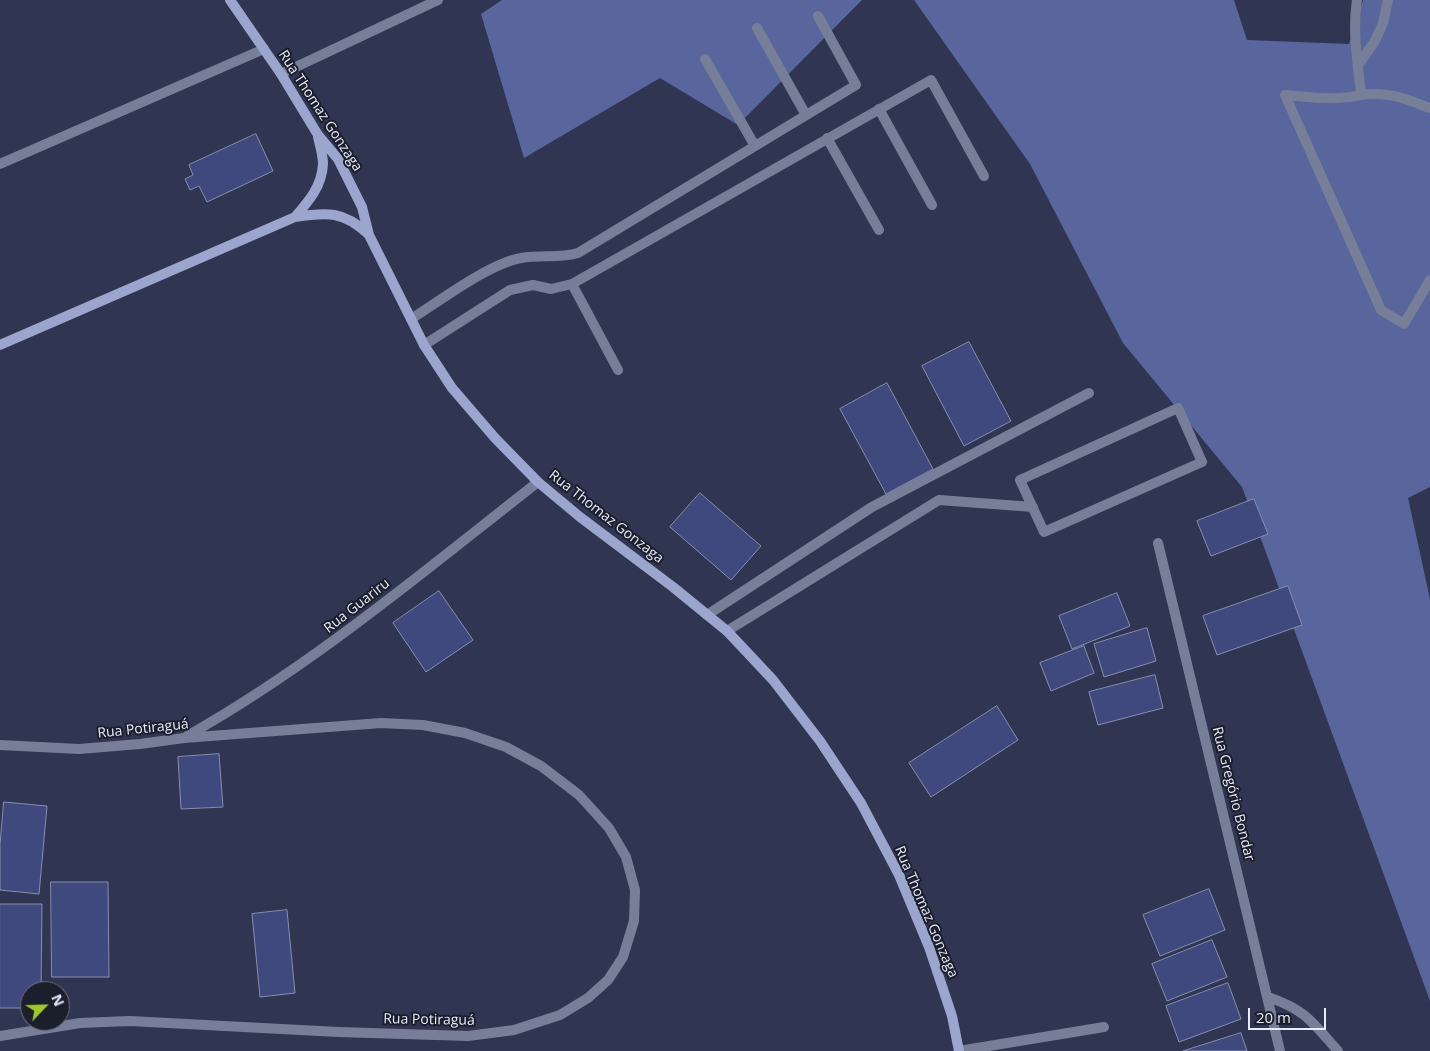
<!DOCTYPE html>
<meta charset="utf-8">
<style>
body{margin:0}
#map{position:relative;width:1430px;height:1051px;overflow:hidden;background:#303652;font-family:"Open Sans",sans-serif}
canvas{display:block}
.north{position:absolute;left:20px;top:981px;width:50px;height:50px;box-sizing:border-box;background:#1b1e2b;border:1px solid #6c707f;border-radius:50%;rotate:66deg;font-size:14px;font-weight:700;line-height:20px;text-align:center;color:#e6ebfd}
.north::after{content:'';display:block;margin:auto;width:18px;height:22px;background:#a1c92a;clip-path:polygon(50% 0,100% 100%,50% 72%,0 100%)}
.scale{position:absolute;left:1248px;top:1008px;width:78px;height:22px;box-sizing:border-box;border:2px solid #e6ebfd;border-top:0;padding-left:6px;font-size:15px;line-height:18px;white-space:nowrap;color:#e6ebfd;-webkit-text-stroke:4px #1b1e2b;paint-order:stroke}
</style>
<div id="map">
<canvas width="1430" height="1051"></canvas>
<div class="north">N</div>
<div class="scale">20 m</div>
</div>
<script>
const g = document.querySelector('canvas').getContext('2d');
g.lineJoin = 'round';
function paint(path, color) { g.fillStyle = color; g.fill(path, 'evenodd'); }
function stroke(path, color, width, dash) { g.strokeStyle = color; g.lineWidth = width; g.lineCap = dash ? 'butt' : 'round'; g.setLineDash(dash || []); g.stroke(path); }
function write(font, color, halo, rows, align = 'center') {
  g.font = font + ' "Open Sans",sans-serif'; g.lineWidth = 4; g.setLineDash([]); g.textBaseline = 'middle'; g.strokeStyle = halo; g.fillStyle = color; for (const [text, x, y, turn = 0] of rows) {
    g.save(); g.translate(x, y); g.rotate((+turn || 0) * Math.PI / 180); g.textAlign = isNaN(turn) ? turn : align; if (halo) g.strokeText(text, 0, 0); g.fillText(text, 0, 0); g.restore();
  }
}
const forest = new Path2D(`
 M502 0H862L738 125 660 78 524 158 481 14Z
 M914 0H1234L1247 40 1349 44 1363 0H1430V487L1408 498 1430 599V1001L1242 487 1123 343 1030 164Z`);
const building = new Path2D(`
 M256 134 273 171 207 202 199 186 190 190 185 179 193 175 189 165Z
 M969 342 1011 421 964 446 922 366Z
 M887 383 933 469 886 494 840 409Z
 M700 493 761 546 731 580 670 527Z
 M1254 499 1268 534 1211 556 1197 521Z
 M1288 586 1302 625 1217 655 1203 616Z
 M439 591 473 640 426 672 393 623Z
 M1117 593 1130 626 1072 649 1059 616Z
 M1147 628 1156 661 1104 677 1094 644Z
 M1084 646 1094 673 1051 691 1040 663Z
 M1155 675 1163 708 1098 725 1089 692Z
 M997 706 1018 740 931 797 909 763Z
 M219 754 223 807 181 809 178 757Z
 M4 802 47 806 39 894 0 890V845Z
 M51 882H108L109 977H52Z
 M1209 889 1225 930 1160 956 1143 915Z
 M0 904H42L41 991H30V1008H0Z
 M287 910 295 993 260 997 252 914Z
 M1212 940 1227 977 1167 1001 1152 964Z
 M1228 983 1241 1019 1179 1042 1166 1006Z
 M1241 1033 1247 1051H1183Z`);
const service = new Path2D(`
 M1357 0C1352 31 1358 64 1361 95 1336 101 1311 97 1285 95L1381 310 1404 324 1430 280
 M757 28 806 115
 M705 59 755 146
 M1358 65 1375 41 1383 23 1388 0
 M281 74 438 0
 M1361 95C1389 91 1405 99 1430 108
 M879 109 932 205
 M827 138 879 230
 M0 164 264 49
 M572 284 618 370
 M411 319C440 301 488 264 521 258 540 254 559 259 578 253L856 85 818 16
 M424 345 510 290 533 285 551 289 572 284 931 80 984 176
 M1178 408 1202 462 1044 532 1020 480Z
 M707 615 872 507 1089 393
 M727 631 939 500 1033 507
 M959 1051 1104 1027`);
const minor = new Path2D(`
 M1158 543 1280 1051
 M187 736C313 665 424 571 538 482
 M0 745 79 749 140 744 184 738 381 723 423 725 465 733 506 747 541 766 579 795 609 828 626 857 635 890 634 921 623 957 608 980 588 998 560 1015 514 1030 468 1036 338 1032 130 1021 80 1023 0 1036
 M1268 997C1306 1010 1312 1022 1338 1051`);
const secondary = new Path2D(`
 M230 0 281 74 318 135 338 159 362 207 369 235 424 345 452 388 495 438 538 482 580 517 673 587 727 631 773 680 820 741 861 803 899 875 929 947 952 1016 959 1051
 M295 217C309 201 322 186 323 164 323 156 320 145 318 137
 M0 345 295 217C327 212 344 211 368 234`);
const streetNames = [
 ["Rua Thomaz Gonzaga",320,111,57],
 ["Rua Thomaz Gonzaga",606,517,38],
 ["Rua Guariru",357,606,-38],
 ["Rua Potiraguá",143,729,-6],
 ["Rua Gregório Bondar",1233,794,76],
 ["Rua Thomaz Gonzaga",926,912,67],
 ["Rua Potiraguá",429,1020,1]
];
paint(forest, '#59659d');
paint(building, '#3f497e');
stroke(building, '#868faf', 1);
stroke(service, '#777e98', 10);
stroke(minor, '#777e98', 10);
stroke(secondary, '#9ba5ce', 10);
write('14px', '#e6ebfd', '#1b1e2b', streetNames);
</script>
